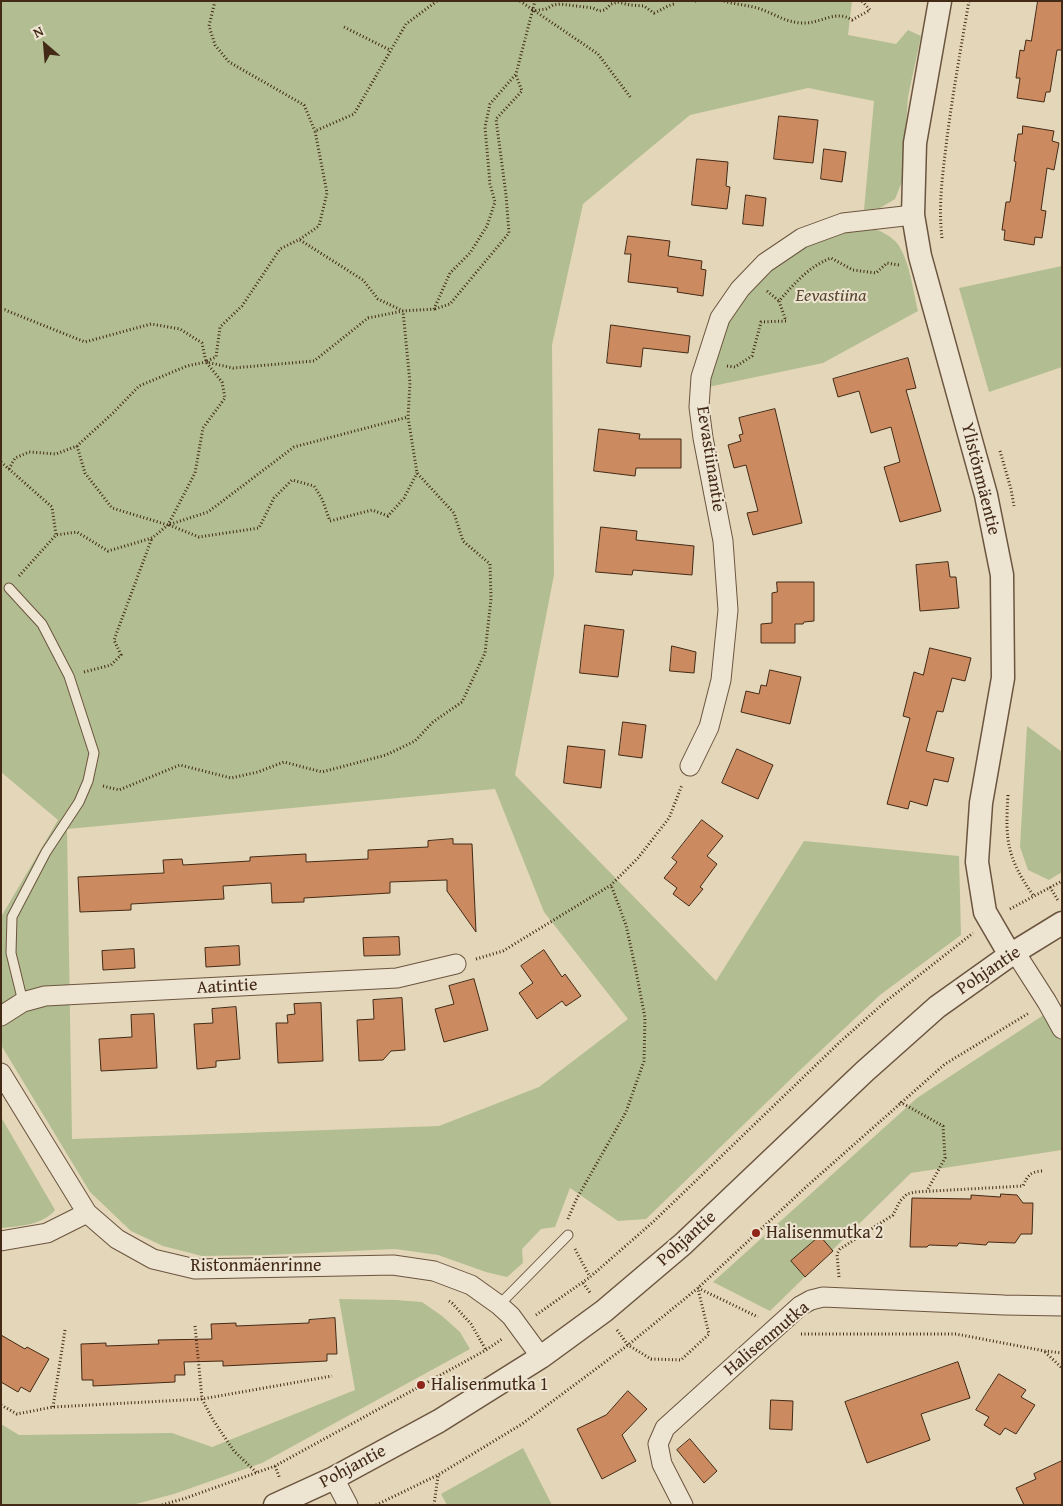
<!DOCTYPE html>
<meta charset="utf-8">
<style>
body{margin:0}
#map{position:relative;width:1063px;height:1506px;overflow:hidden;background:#e4d6b9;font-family:"Gentium Book Plus",serif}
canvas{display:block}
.frame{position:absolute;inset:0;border:2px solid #432a16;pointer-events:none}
.north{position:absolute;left:20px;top:20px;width:50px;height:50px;-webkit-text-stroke:4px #ede4d2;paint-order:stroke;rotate:333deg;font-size:14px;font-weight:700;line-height:20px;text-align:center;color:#432a16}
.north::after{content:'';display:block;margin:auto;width:18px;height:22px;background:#432a16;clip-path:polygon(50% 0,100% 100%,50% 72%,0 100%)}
</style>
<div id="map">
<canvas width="1063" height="1506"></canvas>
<div class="frame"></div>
<div class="north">N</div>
</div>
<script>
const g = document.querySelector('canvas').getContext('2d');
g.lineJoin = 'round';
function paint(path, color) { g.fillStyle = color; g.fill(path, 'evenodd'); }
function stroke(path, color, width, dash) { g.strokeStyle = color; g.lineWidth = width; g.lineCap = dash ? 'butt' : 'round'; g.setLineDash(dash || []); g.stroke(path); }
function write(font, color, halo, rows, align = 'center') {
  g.font = font + ' "Gentium Book Plus",serif'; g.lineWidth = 4; g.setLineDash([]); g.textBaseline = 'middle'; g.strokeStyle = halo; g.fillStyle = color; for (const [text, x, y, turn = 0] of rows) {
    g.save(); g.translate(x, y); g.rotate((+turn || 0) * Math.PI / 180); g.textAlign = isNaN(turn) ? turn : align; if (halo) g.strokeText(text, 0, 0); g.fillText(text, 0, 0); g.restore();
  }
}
const green = new Path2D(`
 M1 1H852L848 35 896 44 908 30 921 36 908 97 902 182 895 199 880 208 864 210 874 101 808 88 690 115 583 204 552 345 554 575 515 775 716 981 804 841 959 856 961 935 880 995 798 1072 646 1219 618 1221 570 1188 555 1227 541 1229 522 1249 523 1263 507 1277 486 1272 438 1255 395 1249 267 1255 202 1256 163 1246 131 1231 90 1192 1 1045V917L58 820 1 772ZM495 789 544 912 628 1019 539 1087 439 1126 72 1139 67 829Z
 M875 229C882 232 889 235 895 241 909 255 913 291 918 311L823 363 708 387C714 367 720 340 729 321 745 286 790 252 826 238 842 232 858 231 875 229Z
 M1062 266V367L989 392 959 288Z
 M1027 726 1062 752V872L1049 880 1028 870 1020 847Z
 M1062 1003V1150L911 1173 770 1311 713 1282 917 1098Z
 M1 1117 55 1210C43 1225 20 1226 1 1228Z
 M339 1299 396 1300 422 1302 442 1316 460 1332 470 1349 262 1463 174 1494 132 1505H1V1424L19 1435 172 1433 212 1447 355 1390Z
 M523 1448 552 1505H447L441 1494Z`);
const building = new Path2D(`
 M1038 1H1062V50H1057L1050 92H1046L1044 102 1017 98 1020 78H1016L1020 50 1024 51 1026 40 1031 41Z
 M779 116 818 120 813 163 774 159Z
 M1023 126 1054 131 1052 141 1059 143 1054 170 1047 168 1041 210 1046 211 1042 238 1035 237 1034 245 1004 240 1005 230H1002L1006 202H1010L1016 162 1014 161 1018 134H1022Z
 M824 149 846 152 842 182 821 179Z
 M697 159 728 162 726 186 730 187 727 209 692 205Z
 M746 195 766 198 763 226 743 224Z
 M628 236 670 241 668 256 702 261 701 269 706 270 703 296 677 292 678 288 628 282 631 254H625Z
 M611 325 690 336 688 353 643 348 641 367 607 363Z
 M908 358 916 388 906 390 941 511 900 522 884 467 900 462 891 427 871 433 859 391 838 397 833 379Z
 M775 409 802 523 753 535 747 513 758 511 746 465 734 468 728 445 741 441 739 435 743 434 739 418Z
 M599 429 640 434 639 439H681V468H636L635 476 594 471Z
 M601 527 637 531 636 540 694 546 692 575 633 570 632 575 596 572Z
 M948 562 950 577H956L959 608 920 611 916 565Z
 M777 582H814V621L804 622 803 624H795V643H761V624L772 623V593L777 592Z
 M585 625 624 630 618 677 580 673Z
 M672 646 696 652 694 673 670 671Z
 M930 648 971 658 965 681 952 678 943 712 937 711 926 751 954 758 948 782 934 779 927 806 910 801 908 809 887 804 910 718 903 716 914 672 923 675Z
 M770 670 801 677 790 724 741 712 746 691 759 694 761 685 766 686Z
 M623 722 646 725 642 758 619 755Z
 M568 746 605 750 601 788 564 783Z
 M737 749 773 765 758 799 722 783Z
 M702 820 723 836 707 856 717 864 700 887 703 889 689 906 673 894 677 888 664 878 677 862 672 858Z
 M453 839V844H472L476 932 447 891V880L390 882V893L304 898V902L272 903 271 883 223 886 224 899 131 904V910L80 912 78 877 164 873 163 860 182 859 183 865 250 861V857L306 854V862L368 859V850L428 847V841Z
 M399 937 400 955 364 956 363 938Z
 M239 946 240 965 206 967 205 948Z
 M134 949 135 968 103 970 102 951Z
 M544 950 562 977 565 974 581 996 566 1006 562 1001 537 1019 519 993 533 983 521 966Z
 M474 979 488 1030 444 1042 435 1009 454 1004 449 986Z
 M402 998 405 1050 391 1051 383 1060 359 1061 357 1020 374 1019 373 1000Z
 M321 1003 323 1061 278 1063 276 1023H288L287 1015 295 1014 294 1004Z
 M236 1007 240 1059 216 1061V1067L197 1069 194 1024 213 1023 212 1009Z
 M154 1014 157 1068 101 1071 99 1039 132 1037 131 1015Z
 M1001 1194 1017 1195 1023 1203H1033L1032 1234H1021L1015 1243 988 1242 986 1245 959 1243 957 1246 929 1245 927 1247H910L912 1198 971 1199V1195L1000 1197Z
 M820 1236 833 1251 805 1277 791 1261Z
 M335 1318 337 1354H327V1361L223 1366V1361L184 1362 185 1375H175V1382L93 1386V1380H82L81 1344 106 1343V1346L159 1344 158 1340 212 1339 211 1324 236 1323V1326L309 1323V1320Z
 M1 1335 25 1349 27 1347 49 1359 30 1392 21 1387 18 1392 1 1382Z
 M958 1362 970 1398 921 1414 930 1440 867 1463 845 1402Z
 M999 1374 1026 1390 1021 1397 1035 1405 1016 1434 1005 1428 1000 1435 984 1425 989 1417 976 1410Z
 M628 1391 647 1409 622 1435 636 1461 602 1479 577 1429 606 1415Z
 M771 1400 793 1401 792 1430 770 1429Z
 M690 1439 717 1471 704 1483 677 1450Z
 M1062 1461V1505H1024L1016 1488 1036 1479 1034 1474Z`);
const path = new Path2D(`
 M215 1 209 26 215 45 229 62 304 105 315 131
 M520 1 598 54 631 98
 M695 1H697
 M724 1C737 5 751 5 763 10 776 15 788 23 803 23 820 24 836 9 852 20L870 10 862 1
 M532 11 546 9 553 5 560 4 593 8 599 11 605 10 611 4 618 2 630 5 644 6 654 13C662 10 666 6 674 4L675 1
 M344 27 390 50
 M942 238C938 204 943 172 947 138 953 92 961 47 969 1
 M300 240 363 280 378 299 403 311
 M767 291 779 301
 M435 309 450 304 509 233 506 195 496 119 522 91 516 75
 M1 310H5L85 342 151 324 180 329 202 343 206 362 222 382 225 398 203 428 195 473 168 525 152 538 108 551 77 532 56 535
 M207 361 216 357 220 327 242 306 280 249 300 239 319 226 327 193 315 131 354 114 406 24 437 1
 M727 366 735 367 752 356 761 322 786 321 779 301C795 283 808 267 831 258L853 270 876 273 887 263 899 265
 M77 446 85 473 112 508 168 525 208 512 294 447 408 417
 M1000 451 1011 489 1014 506
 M1 462 52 507 56 535 19 576
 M9 469 15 458 29 452 56 454 77 446 113 413 139 386 187 366 206 362 233 368 314 361 368 318 403 311 434 309 450 273 470 253 487 226 495 202 490 184 485 127 490 104 516 74 535 1
 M169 525 199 537 259 528 274 498 292 480 314 486 322 499 330 521 372 510 388 516 404 498 417 473
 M84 672 111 665 121 655 114 640 152 538
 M103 786 119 790 180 765 231 778 258 772 284 762 322 772 386 755 415 741 433 722 462 702 485 653 491 599 490 564 463 541 454 513 417 473 408 417 410 383 403 311
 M1008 795C1005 840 1007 858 1033 895
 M1050 887 1059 902
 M1010 909 1062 881
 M476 959 503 951 611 885 638 858 669 818 682 785
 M900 1102 943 1126 945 1158 928 1189
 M568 1219 576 1200 626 1112 644 1061 645 1018 636 971 626 925 611 885
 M575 1249 590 1277
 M839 1277 837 1254 840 1249 893 1215 900 1201 907 1194 915 1192 1023 1186C1028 1175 1030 1172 1042 1171
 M583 1283 591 1294
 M698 1288 758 1317
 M449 1301 452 1303 471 1324 486 1350
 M536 1315 590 1277 653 1222 841 1041 885 1002 973 933
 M195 1326 202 1399 213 1420 234 1451 257 1473
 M617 1330 628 1345 651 1359 681 1360 709 1334 698 1289
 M801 1334H956L1045 1351 1062 1353
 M1045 1352 1062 1368
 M1 1405 17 1414 53 1407 202 1399 332 1376
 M53 1407 65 1330
 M275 1466 280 1479
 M162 1505 186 1498 275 1466 486 1350 502 1339
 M376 1505 438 1475 522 1424 628 1345 698 1288 806 1187 945 1064 1029 1013
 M434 1505 438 1476`);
const service = new Path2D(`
 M9 588 42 624 69 676 94 753 88 781 79 802 46 852 12 917 11 953 23 1002
 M499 1305 568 1235`);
const minor = new Path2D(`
 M690 766 709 727 721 680 728 610 723 541 703 438 699 407 701 377 720 318 740 289 765 263 802 238 843 223 913 215
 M1015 952 1047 1002 1062 1029
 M1 1016 23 1002 45 996 397 978 456 964
 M1 1073 87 1213 117 1239 153 1259 195 1269 393 1265 434 1271 471 1285 499 1305 511 1316 541 1357
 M1 1241 47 1233 87 1213
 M334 1478 348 1505
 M683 1505 662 1464 658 1444 665 1428 800 1306 811 1300 823 1297 1004 1305 1062 1306`);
const tertiary = new Path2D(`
 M940 1 915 143 913 215 920 256 986 495 1002 575 1003 678 981 803 977 862 985 912 1010 955
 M275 1505 334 1478 439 1421 541 1357 604 1311 683 1244 864 1072 937 1007 1010 955 1062 923`);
const markers = [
 [756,1233,5,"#8f2418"],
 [421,1385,5,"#8f2418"]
];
const parkNames = [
 ["Eevastiina",831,296]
];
const streetNames = [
 ["Eevastiinantie",710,459,81],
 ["Ylistönmäentie",980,479,76],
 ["Pohjantie",989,971,-34],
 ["Aatintie",227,987,-3],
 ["Pohjantie",687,1239,-42],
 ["Ristonmäenrinne",256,1266],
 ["Halisenmutka",767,1339,-40],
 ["Pohjantie",353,1467,-28]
];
const poiNames = [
 ["Halisenmutka 2",766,1233],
 ["Halisenmutka 1",431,1385]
];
paint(green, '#b2be91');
paint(building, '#cb8a5f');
stroke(building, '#432a16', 1);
stroke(service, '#6b553f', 11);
stroke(minor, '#6b553f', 21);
stroke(tertiary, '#6b553f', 25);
stroke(path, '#432a16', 3, [1, 2.5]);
stroke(service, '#ede4d2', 9);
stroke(minor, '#ede4d2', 19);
stroke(tertiary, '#ede4d2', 22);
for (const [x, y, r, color] of markers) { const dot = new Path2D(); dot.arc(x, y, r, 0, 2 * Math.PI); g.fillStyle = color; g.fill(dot); stroke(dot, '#ede4d2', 2); }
write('italic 18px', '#59482f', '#ede4d2', parkNames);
write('18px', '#432a16', '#ede4d2', streetNames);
write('18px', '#432a16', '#ede4d2', poiNames, 'left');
</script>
